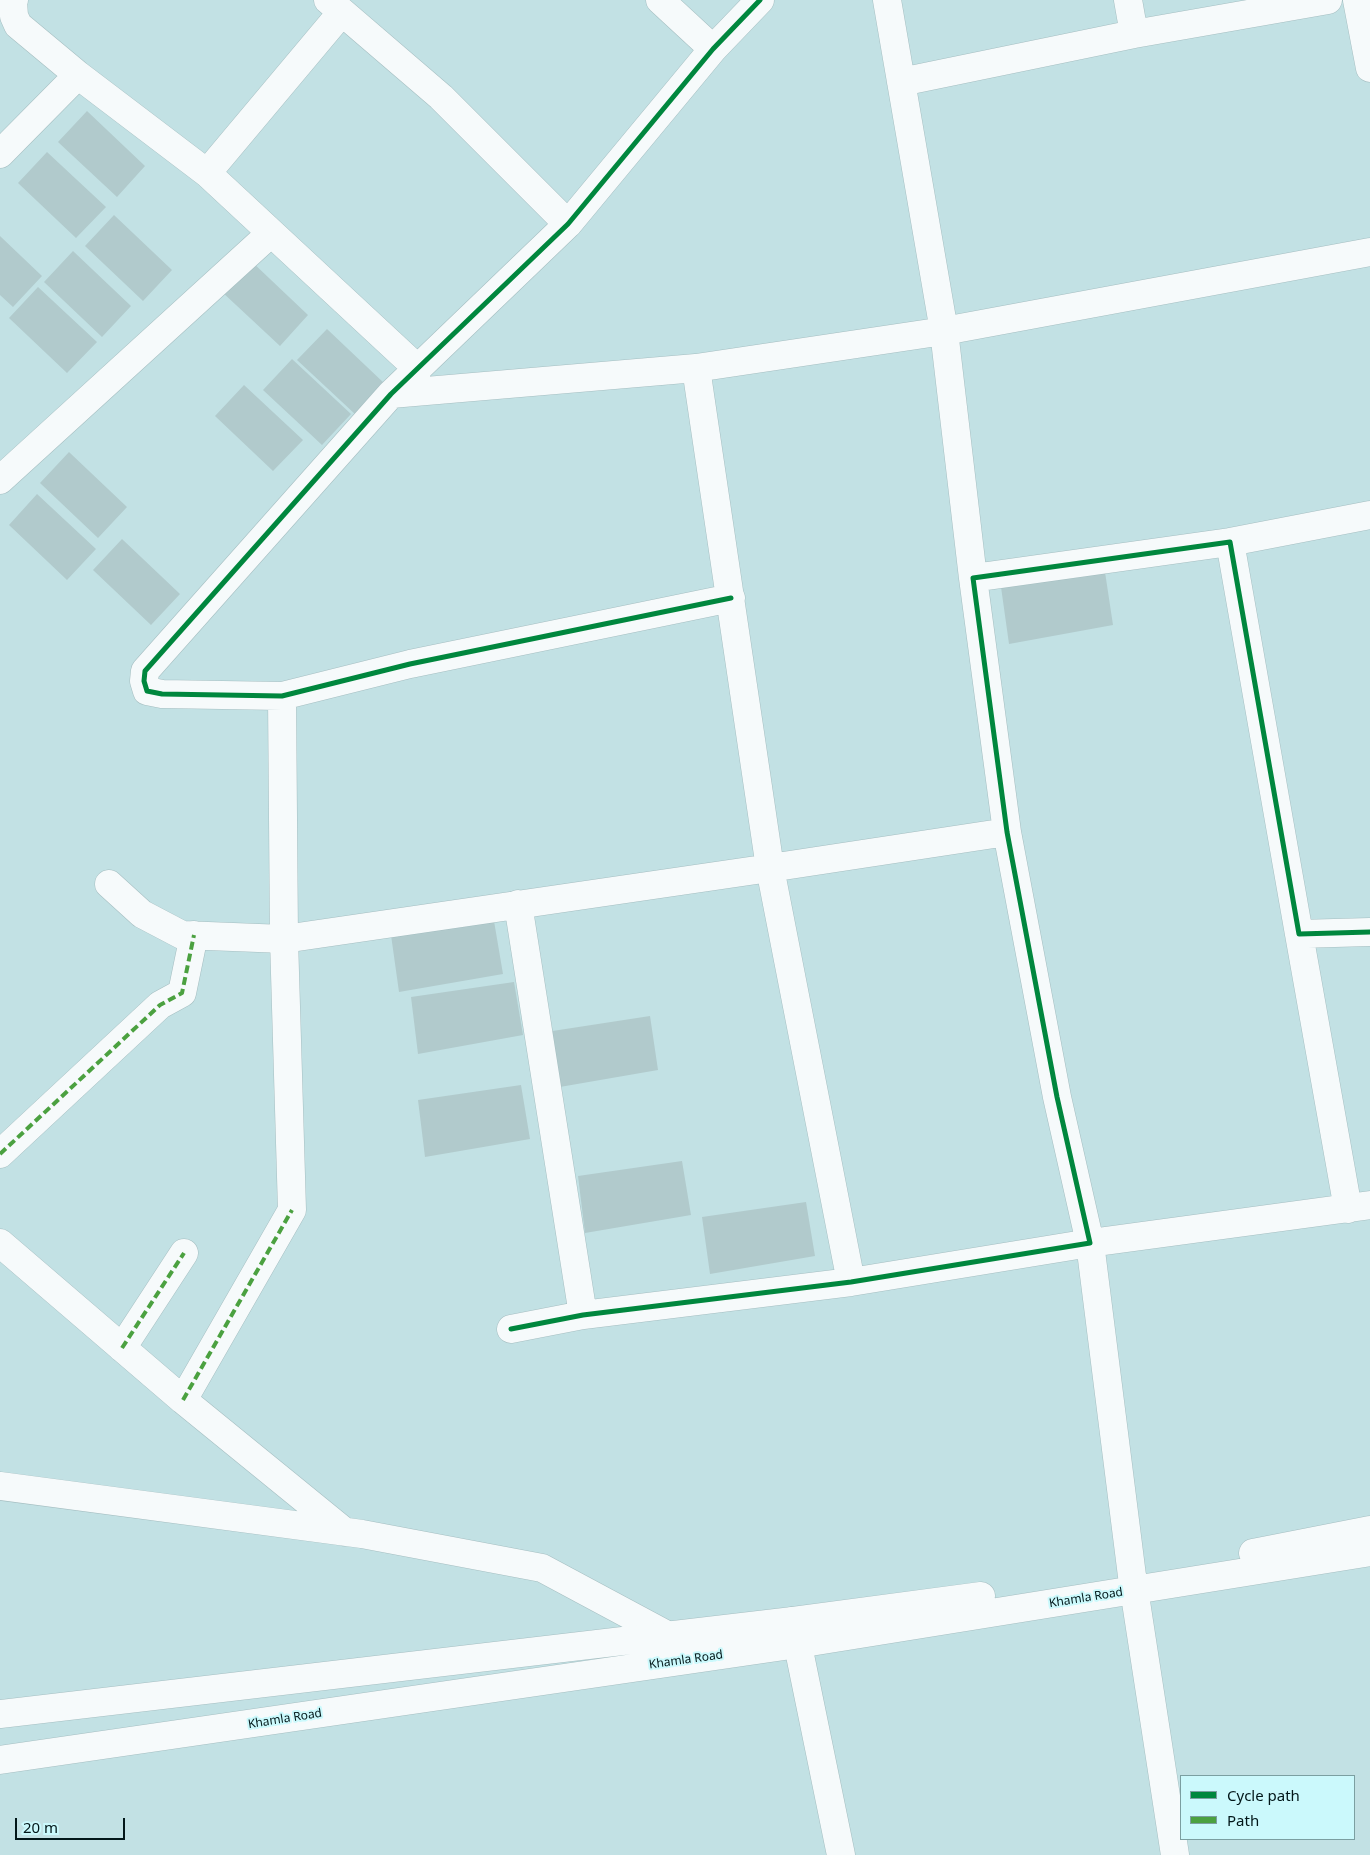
<!DOCTYPE html>
<style>
body{margin:0}
#map{position:relative;width:1370px;height:1855px;overflow:hidden;background:#c2e1e4;font-family:"Noto Sans",sans-serif}
canvas{display:block}
.legend{position:absolute;left:1180px;top:1775px;width:175px;height:65px;box-sizing:border-box;background:#cbf9fc;border:1px solid #7b9fa1;margin:0;padding:6px 9px;list-style:none;font-size:15px;color:#021719}
.legend li{display:flex;align-items:center;gap:10px;height:25px}
.legend b{width:25px;border:1px solid #7b9fa1}
.scale{position:absolute;left:15px;top:1818px;width:110px;height:22px;box-sizing:border-box;border:2px solid #021719;border-top:0;padding-left:6px;font-size:15px;line-height:18px;white-space:nowrap;color:#021719;-webkit-text-stroke:4px #cbf9fc;paint-order:stroke}
</style>
<div id="map">
<canvas width="1370" height="1855"></canvas>
<ul class="legend">
<li><b style="height:6px;background:#00873e"></b>Cycle path</li>
<li><b style="height:6px;background:#4ba140"></b>Path</li>
</ul>
<div class="scale">20 m</div>
</div>
<script>
const g = document.querySelector('canvas').getContext('2d');
g.lineJoin = 'round';
function paint(path, color) { g.fillStyle = color; g.fill(path, 'evenodd'); }
function stroke(path, color, width, dash) { g.strokeStyle = color; g.lineWidth = width; g.lineCap = dash ? 'butt' : 'round'; g.setLineDash(dash || []); g.stroke(path); }
function write(font, color, halo, rows, align = 'center') {
  g.font = font + ' "Noto Sans",sans-serif'; g.lineWidth = 4; g.setLineDash([]); g.textBaseline = 'middle'; g.strokeStyle = halo; g.fillStyle = color; for (const [text, x, y, turn = 0] of rows) {
    g.save(); g.translate(x, y); g.rotate((+turn || 0) * Math.PI / 180); g.textAlign = isNaN(turn) ? turn : align; if (halo) g.strokeText(text, 0, 0); g.fillText(text, 0, 0); g.restore();
  }
}
const building = new Path2D(`
 M87 111 145 166 117 197 58 142Z
 M47 152 106 207 76 238 18 183Z
 M114 215 172 270 143 301 85 246Z
 M0 236 42 276 13 307 0 295Z
 M73 251 131 306 102 337 44 282Z
 M250 260 308 315 280 346 221 291Z
 M38 287 97 342 67 373 9 318Z
 M327 329 385 384 356 415 297 360Z
 M292 359 351 414 322 445 263 390Z
 M244 385 303 440 273 471 215 416Z
 M69 452 127 507 98 538 40 483Z
 M37 494 96 549 67 580 9 525Z
 M122 539 180 594 151 625 93 570Z
 M1105 572 1113 625 1009 644 1001 587Z
 M494 921 503 974 399 992 391 935Z
 M514 982 523 1035 418 1054 411 997Z
 M650 1016 658 1070 554 1088 546 1032Z
 M521 1085 530 1139 425 1157 418 1100Z
 M682 1161 691 1215 585 1233 578 1176Z
 M806 1202 815 1256 710 1274 702 1217Z`);
const minor = new Path2D(`
 M14 0 13 2 14 16 18 25 78 75 207 173 418 369
 M328 0 441 97 568 224
 M660 0 713 49
 M887 0 944 331 973 578
 M1128 0 1134 34 1328 0
 M1357 0 1370 68
 M901 82 1134 34
 M0 154 78 75
 M207 173 342 12
 M696 368 770 868 1007 832
 M391 394 696 368 944 331 1370 252
 M0 480 271 233
 M1230 542 1370 515
 M731 598 410 664 282 696 162 694 147 691 144 681 145 671 391 394 568 224 713 49 760 0
 M282 696 284 939 770 868 851 1282
 M109 884 142 914 182 935 284 939 292 1210 183 1400
 M518 904 583 1315
 M1299 934 1348 1209
 M0 1154 160 1005 182 993 194 935
 M0 1243 183 1400 345 1532
 M511 1329 583 1315 851 1282 1090 1243 1057 1097 1007 832 973 578 1230 542 1299 934 1370 932
 M122 1348 184 1253
 M0 1486 362 1534 542 1568 667 1635
 M793 1621 841 1855
 M1175 1855 1132 1576 1090 1243 1370 1205`);
const tertiary = new Path2D(`
 M1253 1553 1370 1530
 M0 1714 793 1621 981 1596
 M0 1760 798 1644 1370 1552`);
const quiet = new Path2D(`
 M0 1154 160 1005 182 993 194 935
 M122 1348 184 1253
 M183 1400 292 1210`);
const cycleway = new Path2D(`
 M731 598 410 664 282 696 162 694 147 691 144 681 145 671 391 394 568 224 713 49 760 0
 M511 1329 583 1315 851 1282 1090 1243 1057 1097 1007 832 973 578 1230 542 1299 934 1370 932`);
const streetNames = [
 ["Khamla Road",1086,1598,-9],
 ["Khamla Road",686,1660,-8],
 ["Khamla Road",285,1719,-9]
];
paint(building, '#b1cacc');
stroke(minor, '#a5bec1', 29);
stroke(tertiary, '#a5bec1', 29);
stroke(minor, '#f6fafb', 28);
stroke(tertiary, '#f6fafb', 28);
stroke(quiet, '#4ba140', 4, [8, 4]);
stroke(cycleway, '#00873e', 5);
write('12px', '#021719', '#cbf9fc', streetNames);
</script>
